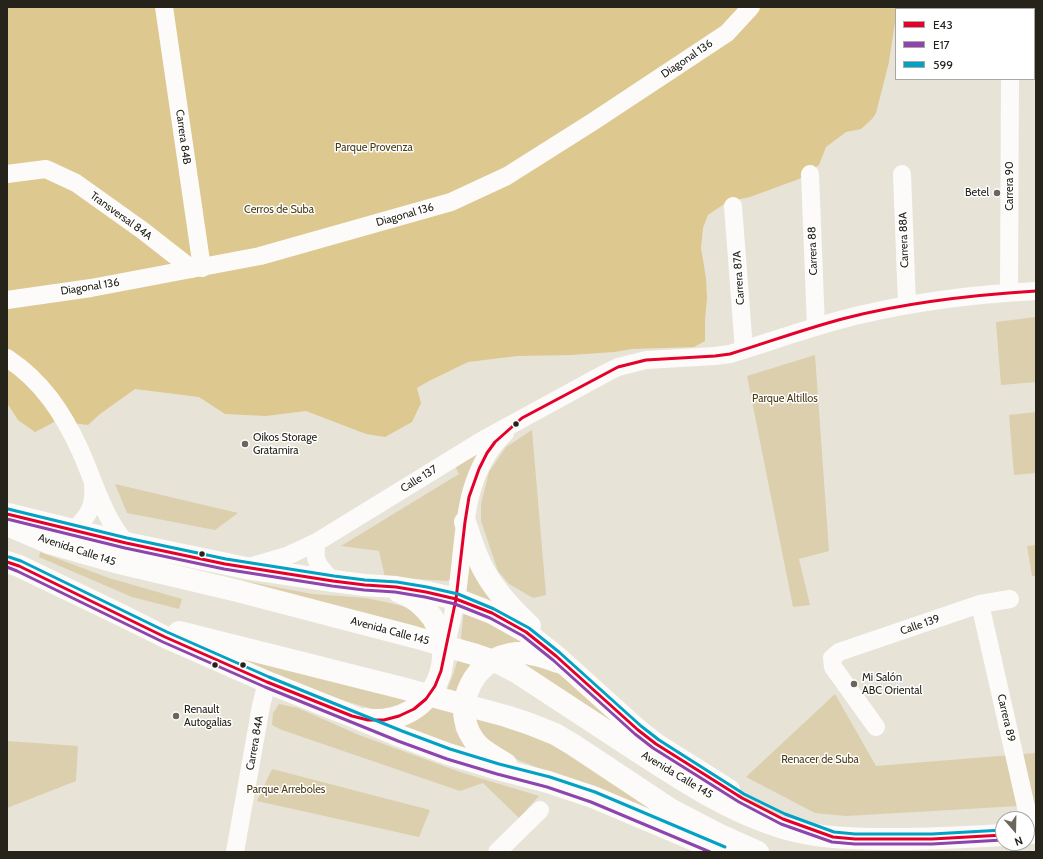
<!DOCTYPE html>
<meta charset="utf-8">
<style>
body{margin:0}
#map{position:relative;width:1043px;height:859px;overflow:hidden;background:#e8e3d7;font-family:Cabin,sans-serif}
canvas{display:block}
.frame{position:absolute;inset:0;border:8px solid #26231b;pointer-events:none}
.legend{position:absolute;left:895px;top:8px;width:140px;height:72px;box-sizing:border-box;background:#fff;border:1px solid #a8a7a4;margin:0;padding:5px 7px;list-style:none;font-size:12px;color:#26231b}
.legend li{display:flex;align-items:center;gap:8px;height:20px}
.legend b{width:20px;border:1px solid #a8a7a4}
.north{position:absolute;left:995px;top:811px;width:40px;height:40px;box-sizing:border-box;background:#fff;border:1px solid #a8a7a4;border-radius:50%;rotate:160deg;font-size:11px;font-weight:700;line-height:16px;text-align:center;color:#26231b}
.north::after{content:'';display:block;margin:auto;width:14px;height:18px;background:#6a665d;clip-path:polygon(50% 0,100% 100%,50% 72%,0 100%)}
</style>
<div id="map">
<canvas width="1043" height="859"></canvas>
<div class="frame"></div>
<ul class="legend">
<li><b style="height:5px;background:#e4002b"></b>E43</li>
<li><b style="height:5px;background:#8e44ad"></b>E17</li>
<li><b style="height:5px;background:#02a2c5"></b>599</li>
</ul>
<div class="north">N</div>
</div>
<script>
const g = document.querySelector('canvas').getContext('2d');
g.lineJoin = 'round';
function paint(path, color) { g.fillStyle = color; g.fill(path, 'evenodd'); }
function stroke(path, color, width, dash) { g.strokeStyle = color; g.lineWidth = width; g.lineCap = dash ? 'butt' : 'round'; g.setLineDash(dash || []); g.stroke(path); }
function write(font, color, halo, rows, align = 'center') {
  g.font = font + ' Cabin,sans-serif'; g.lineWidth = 3; g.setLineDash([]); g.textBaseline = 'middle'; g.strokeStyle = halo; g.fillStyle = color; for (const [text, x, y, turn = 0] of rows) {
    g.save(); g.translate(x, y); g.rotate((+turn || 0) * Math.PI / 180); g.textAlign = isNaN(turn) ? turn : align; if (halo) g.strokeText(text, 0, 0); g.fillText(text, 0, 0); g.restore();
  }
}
const green = new Path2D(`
 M1036 317V382L1001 385 996 322Z
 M815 355 829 551 799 559 810 605 793 607 747 376Z
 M1036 412V473L1014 475 1009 415Z
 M532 430 546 595 533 598 509 584 498 571 481 521V504L489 472 506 447Z
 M480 446 471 468 451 579 447 581 385 577 379 551 341 546 459 474 454 464Z
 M115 484 238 513 215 530 127 513Z
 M1036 545V576H1032L1027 546Z
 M40 552 109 578 182 599 179 609 132 597 39 557Z
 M116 556 312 594 366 598 390 603 409 608 434 635Z
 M470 561 499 606 466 593Z
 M464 610 528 641 464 676 454 696 453 714 456 731 468 751 389 724 446 692 453 675 459 656Z
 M213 649 414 700 391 708 376 710 345 701 304 686Z
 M513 662 543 665 562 676 637 738Z
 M835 694 876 766 1036 753V805L846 816 815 813 746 777Z
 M279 704 298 708 359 735 460 772 539 796 519 818 483 783 460 791 282 730 272 725 273 713Z
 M473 717 495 721 568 751 665 819 506 755 481 734Z
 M7 741 78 746 76 781 7 808Z
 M272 769 430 810 419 837 257 801Z`);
const forest = new Path2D(`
 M7 7H987V9H896V15L889 62 876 113 872 119 861 129 846 132 826 147 819 165 799 179 750 197 727 202 708 215 703 228 701 248 706 278 707 299 705 320V341L694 347 632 349 614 352 571 355 517 356 468 362 429 381 417 388 421 403 412 422 385 437 366 434 306 411 266 416 225 414 199 397 135 389 100 414 88 425 56 421 35 432 18 420 7 403Z`);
const minor = new Path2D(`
 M164 7 202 268
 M7 174 46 169 76 183 142 230 192 269
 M810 174 816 327
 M902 174 907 305
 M733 206 744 350
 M1009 292 1010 79
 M7 300 91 288 260 256 451 202 507 176 594 121 727 33 751 7
 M7 358C42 381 63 413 80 450 94 481 103 517 126 543
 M74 530C89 515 95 506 93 484
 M317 542C312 562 320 568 333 581
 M249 567 287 556 317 542 483 440 604 374 618 367 646 360 715 356 730 354C774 341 818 324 864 314 920 301 978 294 1036 291
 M980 604 1032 833
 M444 653C448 635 453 617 456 599 466 542 459 477 505 433
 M876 727 833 667 832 658 839 652 980 604 1010 599
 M235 852 261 706 267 682
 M497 852 540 810`);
const major = new Path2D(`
 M8 514 126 543 246 568 333 581 365 585 396 587 426 592 456 599 492 613 526 632 556 656 638 730 656 744 729 790
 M465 522C471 539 476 558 486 574 497 593 514 611 530 626
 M7 525 49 543 115 562 238 591 414 637 473 654 499 663 518 673C557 699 597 725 637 751 683 781 730 812 783 828 820 839 859 839 897 839 933 839 968 837 1003 835
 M7 562 19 566 123 616 165 637 267 682 352 716 400 736 448 754 498 769 548 782 593 797 723 852
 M179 632 398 687 506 716 530 724 555 734 572 744 670 809 720 835 758 852
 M365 719C374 721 384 720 393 718 450 704 462 627 410 597 407 595 403 594 399 592
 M506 764C498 759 485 752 478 745 449 714 469 662 510 654 526 651 542 656 558 662
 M1027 833H1036`);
const bus1 = new Path2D(`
 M7 514 126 543 225 564 333 581 365 585 396 587 426 592 456 599 492 613 526 632 556 656 638 730 656 744 742 798 783 819 833 837 855 839H932L1003 835
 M7 562 19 566 165 637 267 682 352 716 368 720H384L399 716 414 709 426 699 435 686 441 671 456 599 465 522 469 497 479 469 487 453 495 442 522 418 618 367 646 360 715 356 730 354C769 342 807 328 846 318 908 302 972 295 1036 291`);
const bus2 = new Path2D(`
 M7 519 125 548 224 569 332 586 364 590 395 592 425 597 455 604 490 618 523 636 553 660 635 734 653 748 739 802 781 824 832 842 855 844H932L1003 840
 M7 567 17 571 163 642 265 687 398 741 447 759 497 774 547 787 591 802 710 852`);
const bus3 = new Path2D(`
 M8 509 127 538 226 559 334 576 365 580 397 582 427 587 458 594 494 609 529 628 559 652 641 726 659 740 744 794 785 814 834 832 855 834H932L1003 830
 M9 557 21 561 167 632 269 677 402 731 450 749 499 764 550 777 595 792 725 847`);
const markers = [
 [997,193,4,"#6a665d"],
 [516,424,3.5,"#26231b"],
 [245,444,4,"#6a665d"],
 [202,554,3.5,"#26231b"],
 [215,665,3.5,"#26231b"],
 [243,665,3.5,"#26231b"],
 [854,684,4,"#6a665d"],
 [176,716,4,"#6a665d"]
];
const streetNames = [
 ["Diagonal 136",687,59,-34],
 ["Carrera 84B",183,137,82],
 ["Carrera 90",1010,186,-90],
 ["Diagonal 136",405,215,-16],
 ["Transversal 84A",121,216,36],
 ["Carrera 88A",904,240,-92],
 ["Carrera 88",813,251,-92],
 ["Carrera 87A",739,278,-94],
 ["Diagonal 136",90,287,-9],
 ["Calle 137",419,479,-32],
 ["Avenida Calle 145",77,550,18],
 ["Calle 139",920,625,-19],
 ["Avenida Calle 145",390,631,15],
 ["Carrera 89",1006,718,77],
 ["Carrera 84A",255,743,-80],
 ["Avenida Calle 145",677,775,31]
];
const parkNames = [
 ["Parque Provenza",374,148],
 ["Cerros de Suba",279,210],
 ["Parque Altillos",785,399],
 ["Renacer de Suba",820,760],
 ["Parque Arreboles",286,790]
];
const poiNames = [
 ["Betel",989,193,"right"],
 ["Oikos Storage",253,438],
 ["Gratamira",253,451],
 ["Mi Salón",862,678],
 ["ABC Oriental",862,691],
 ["Renault",184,710],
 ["Autogalias",184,723]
];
paint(green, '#dccfad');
paint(forest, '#ddc890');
stroke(minor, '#fcfbf9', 18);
stroke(major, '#fcfbf9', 22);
stroke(bus1, '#e4002b', 3);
stroke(bus2, '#8e44ad', 3);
stroke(bus3, '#02a2c5', 3);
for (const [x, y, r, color] of markers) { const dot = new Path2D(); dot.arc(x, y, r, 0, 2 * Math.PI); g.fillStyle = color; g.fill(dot); stroke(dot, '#fff', 1.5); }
write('11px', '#26231b', '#fff', streetNames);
write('11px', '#4c3d17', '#fff', parkNames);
write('11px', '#26231b', '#fff', poiNames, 'left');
</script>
